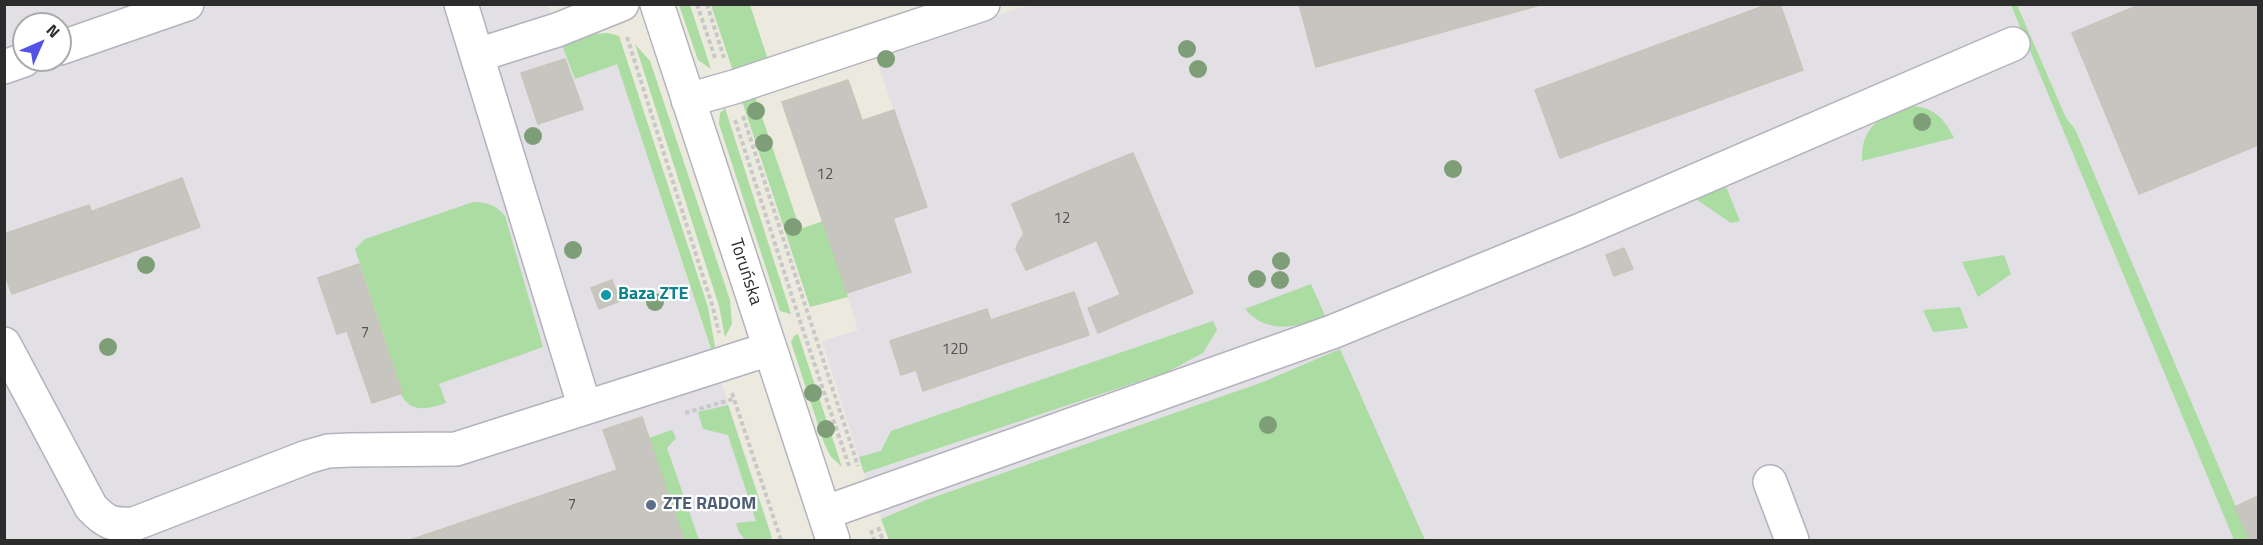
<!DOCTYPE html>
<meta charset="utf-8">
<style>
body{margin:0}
#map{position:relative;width:2263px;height:545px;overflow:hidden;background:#ece9df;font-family:"Titillium Web",sans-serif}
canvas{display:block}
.frame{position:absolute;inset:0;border:6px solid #2c2c2c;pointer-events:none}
.north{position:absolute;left:12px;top:12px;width:60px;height:60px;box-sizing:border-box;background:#fff;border:2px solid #ababab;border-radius:50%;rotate:45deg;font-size:16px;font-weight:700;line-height:24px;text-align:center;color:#2c2c2c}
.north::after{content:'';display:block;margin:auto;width:21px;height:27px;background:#5252e6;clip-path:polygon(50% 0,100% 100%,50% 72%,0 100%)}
</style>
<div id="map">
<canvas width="2263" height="545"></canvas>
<div class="frame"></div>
<div class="north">N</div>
</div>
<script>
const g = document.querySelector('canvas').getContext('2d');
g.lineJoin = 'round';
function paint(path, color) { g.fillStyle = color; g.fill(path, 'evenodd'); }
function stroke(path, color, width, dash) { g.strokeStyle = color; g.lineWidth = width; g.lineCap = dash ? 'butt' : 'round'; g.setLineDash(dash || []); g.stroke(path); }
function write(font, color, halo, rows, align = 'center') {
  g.font = font + ' "Titillium Web",sans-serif'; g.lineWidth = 4.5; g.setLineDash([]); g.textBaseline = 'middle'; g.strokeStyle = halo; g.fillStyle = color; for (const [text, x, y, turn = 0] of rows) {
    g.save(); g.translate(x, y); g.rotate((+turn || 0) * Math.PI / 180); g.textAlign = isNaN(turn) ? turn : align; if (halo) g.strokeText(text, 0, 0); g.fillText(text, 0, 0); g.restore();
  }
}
const industrial = new Path2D(`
 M4 5H550H548L562 45 617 64 773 540H5ZM24 24H60V60H24Z
 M1030 5H2258V540H889L864 473 822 341 858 330 847 293 911 272 893 218 927 207 875 55Z`);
const green = new Path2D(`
 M679 5H690L711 69 698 60Z
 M711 5H750L768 60 733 71Z
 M2011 5H2017L2066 118 2075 129 2250 540H2234Z
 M608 33 619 36 708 307 715 347 711 349 617 64 575 79 562 45 595 34Z
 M635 44 650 61 730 300 732 324 725 337 719 306Z
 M755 96 800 229 823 221 848 297 810 307 742 101Z
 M1910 106C1934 107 1944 118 1954 138L1862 161C1861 125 1881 117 1910 106Z
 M725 108 791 314 780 311 719 124 720 113Z
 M1723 184 1727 189 1740 221 1731 223 1690 195Z
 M473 202C487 202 496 205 505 216L543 347 439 384 446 403C428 409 411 414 400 393L402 392 355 249 365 239Z
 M2004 255 2011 274 1978 297 1962 262Z
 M1311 284 1326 318C1297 326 1268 336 1245 309Z
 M1960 307 1968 328 1933 332 1923 310Z
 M1213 321 1217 330 1203 353 1167 372 864 473 859 457 881 451 891 431Z
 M798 334 842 467 831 457 824 443 791 342 794 336Z
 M1340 349 1425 540H889L881 519 926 500 1263 382Z
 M728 405 772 538 765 540H745L739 532 736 523 756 521 728 435 703 429 698 412Z
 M672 430 676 438 667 448 699 540H684L649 438Z`);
const building = new Path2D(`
 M1299 4H1544L1316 67Z
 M1769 4H1780L1803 70 1560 158 1535 90Z
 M2141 4H2258V145L2139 194 2072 33Z
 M565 59 583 109 538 124 521 73Z
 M848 80 862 120 828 132 861 229 893 218 911 272 847 293 782 102Z
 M894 110 927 207 861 229 828 132Z
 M1133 153 1193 293 1131 319 1097 241 1112 234 1086 172Z
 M1086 172 1112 234 1026 270 1016 249 1018 243 1024 234 1012 204Z
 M182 178 200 227 109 260 90 212Z
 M89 205 109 260 12 294 4 272V234Z
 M1624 248 1633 269 1614 276 1606 255Z
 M359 264 402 393 372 403 347 331 337 334 318 278Z
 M612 280 620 301 599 309 591 288Z
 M1074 292 1089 335 1005 363 991 320Z
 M1120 295 1131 319 1098 333 1088 308Z
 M987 309 1005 363 923 391 905 336Z
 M905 336 916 370 901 375 890 341Z
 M642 417 649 438 684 540H642L603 430Z
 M617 470 642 540H410Z
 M2258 496V540H2250L2235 507Z`);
const path = new Path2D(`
 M697 4 715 58
 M707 4 724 58
 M627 37 713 308 719 333
 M743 116 858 466
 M735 120 801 324 850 469
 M732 393 781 540
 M685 413 733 399
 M878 527 883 540
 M871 530 874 540`);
const minor = new Path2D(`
 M461 4 585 408
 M657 4 833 540
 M60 48 187 4
 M478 55 557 30 622 4
 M4 67 24 60
 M688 100 734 87 983 4
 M4 344 91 507C106 523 112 525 134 524L307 457 328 451 350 450 456 449 769 349
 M1770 482 1792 540
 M824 513 1332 332 1581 230 2013 44`);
const trees = [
 [1187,49],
 [886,59],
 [1198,69],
 [756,111],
 [1922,122],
 [533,136],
 [764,143],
 [1453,169],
 [793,227],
 [573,250],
 [1281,261],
 [146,265],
 [1257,279],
 [1280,280],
 [655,302],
 [108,347],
 [813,393],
 [1268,425],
 [826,429]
];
const markers = [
 [606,295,6,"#0f9aa8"],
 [651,505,6,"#5c6f8a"]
];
const numberNames = [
 ["12",825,175],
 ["12",1062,219],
 ["7",365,333],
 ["12D",955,350],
 ["7",572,505]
];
const streetNames = [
 ["Toruńska",745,272,72]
];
const cultureNames = [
 ["Baza ZTE",618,295]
];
const serviceNames = [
 ["ZTE RADOM",663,505]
];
paint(industrial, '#e2dfe5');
paint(green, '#abdca2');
paint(building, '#c7c5bf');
stroke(building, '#c7c5b9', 1.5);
stroke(minor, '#b3b3be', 36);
stroke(path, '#c8c8c8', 4, [4.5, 3]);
stroke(minor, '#fff', 33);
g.fillStyle = '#7e9e78';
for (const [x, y] of trees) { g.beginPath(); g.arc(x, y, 9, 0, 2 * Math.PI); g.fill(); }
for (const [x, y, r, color] of markers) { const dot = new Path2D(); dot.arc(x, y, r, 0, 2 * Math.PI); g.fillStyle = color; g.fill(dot); stroke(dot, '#fff', 2); }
write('15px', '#535251', null, numberNames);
write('18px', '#2c2c2c', '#fff', streetNames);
write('bold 18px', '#0d838f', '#fff', cultureNames, 'left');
write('bold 18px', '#4e5e75', '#fff', serviceNames, 'left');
</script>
